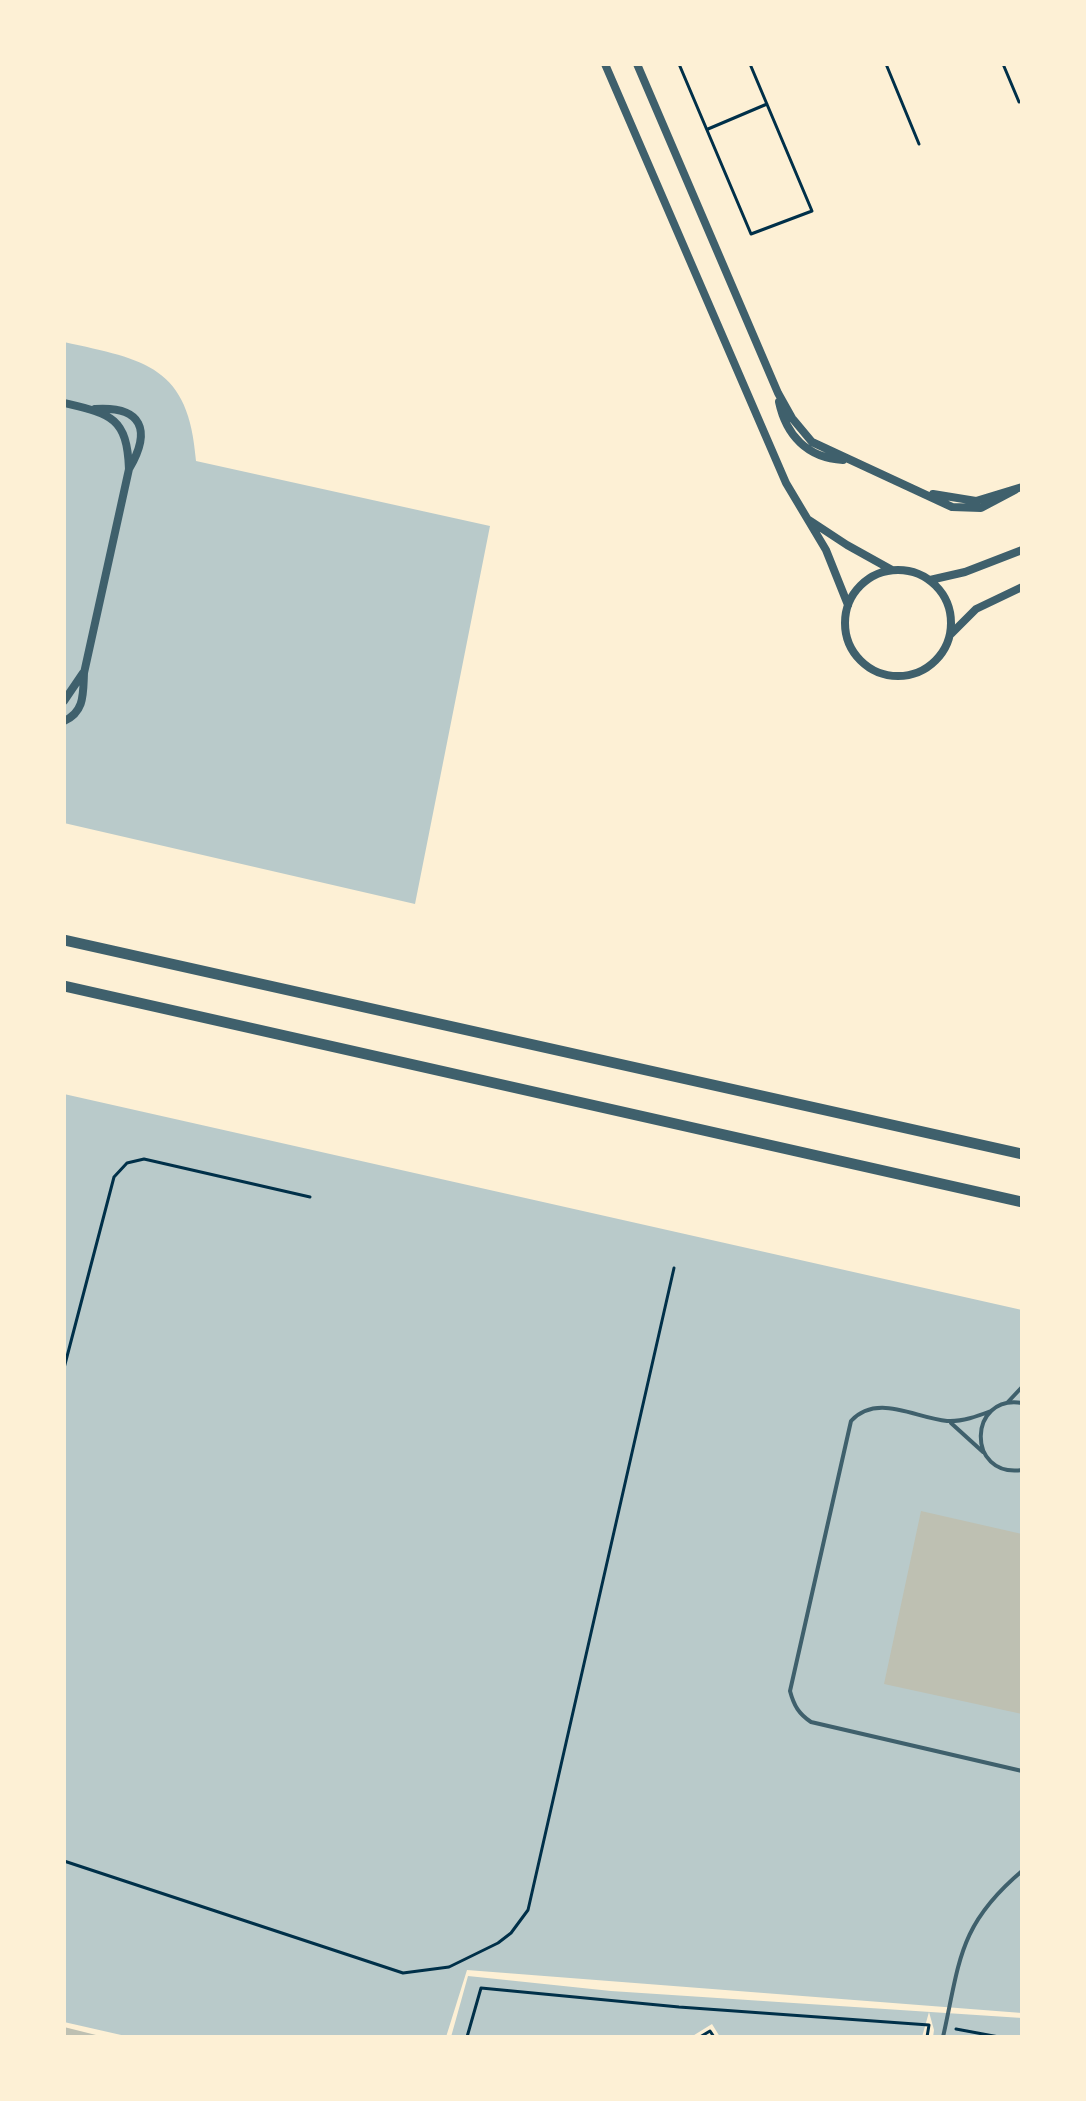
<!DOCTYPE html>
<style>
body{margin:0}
#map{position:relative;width:1086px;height:2101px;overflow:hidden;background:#fdf0d5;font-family:"Titillium Web",sans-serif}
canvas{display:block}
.frame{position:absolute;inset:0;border:66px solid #fdf0d5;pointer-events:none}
</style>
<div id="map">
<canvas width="1086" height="2101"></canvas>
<div class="frame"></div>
</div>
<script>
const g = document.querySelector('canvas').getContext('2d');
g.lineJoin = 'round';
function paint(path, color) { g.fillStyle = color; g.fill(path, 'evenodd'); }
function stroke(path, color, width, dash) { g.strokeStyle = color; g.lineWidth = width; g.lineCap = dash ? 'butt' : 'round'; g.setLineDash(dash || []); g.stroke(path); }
const green = new Path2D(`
 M64 342C146 360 189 366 196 461L490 526 415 904 64 823Z
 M64 1094 1022 1310V2013L467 1970 446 2037H130L64 2022Z
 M468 1976 611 1991 1022 2018V2037H933L934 2030 929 2012 922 2037H720L712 2024 691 2037H451Z`);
const building = new Path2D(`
 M921 1511 1022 1534V1714L884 1684Z
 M64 2027 100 2036V2037H64Z`);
const path = new Path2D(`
 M679 64 751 234 812 211 750 64
 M886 64 919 144
 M1003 64 1019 102
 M708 129 767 104
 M64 1368 114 1177 127 1163 144 1159 310 1197
 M64 1861 403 1973 449 1967 498 1943 511 1933 528 1910 674 1268
 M956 2029 999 2037
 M467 2037 481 1988 679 2007 929 2025 927 2037
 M700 2037 710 2031 714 2037`);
const service = new Path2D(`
 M1007 1403 1022 1387
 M1022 1403C968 1394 966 1478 1022 1470
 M991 1411C978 1416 962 1422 947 1421 915 1418 877 1393 851 1421L790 1691C794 1706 799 1714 811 1722L1022 1771
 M951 1423 983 1452
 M943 2037C960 1961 958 1925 1022 1871`);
const minor = new Path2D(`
 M605 64 786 483 826 550 848 605
 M637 64 778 393 792 418 812 442 952 507 981 508 1015 490
 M779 402C786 435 807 458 843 460
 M64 403C111 414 127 417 129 469L84 673C83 693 85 712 64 721
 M95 409C142 406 152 430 129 469
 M933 494 976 501 1022 487
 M809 520 847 545 892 570
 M845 623a53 53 0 1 1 106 0a53 53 0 1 1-106 0Z
 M930 580 965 572 1022 550
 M951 634 976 609 1022 587
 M64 701 83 673`);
const tertiary = new Path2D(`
 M64 940 1022 1154
 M64 986 1022 1202`);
paint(green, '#b9caca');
paint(building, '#bec0b2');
stroke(path, '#003049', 3);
stroke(service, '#3f606c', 4);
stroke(minor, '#3f606c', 8);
stroke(tertiary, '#3f606c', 11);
</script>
